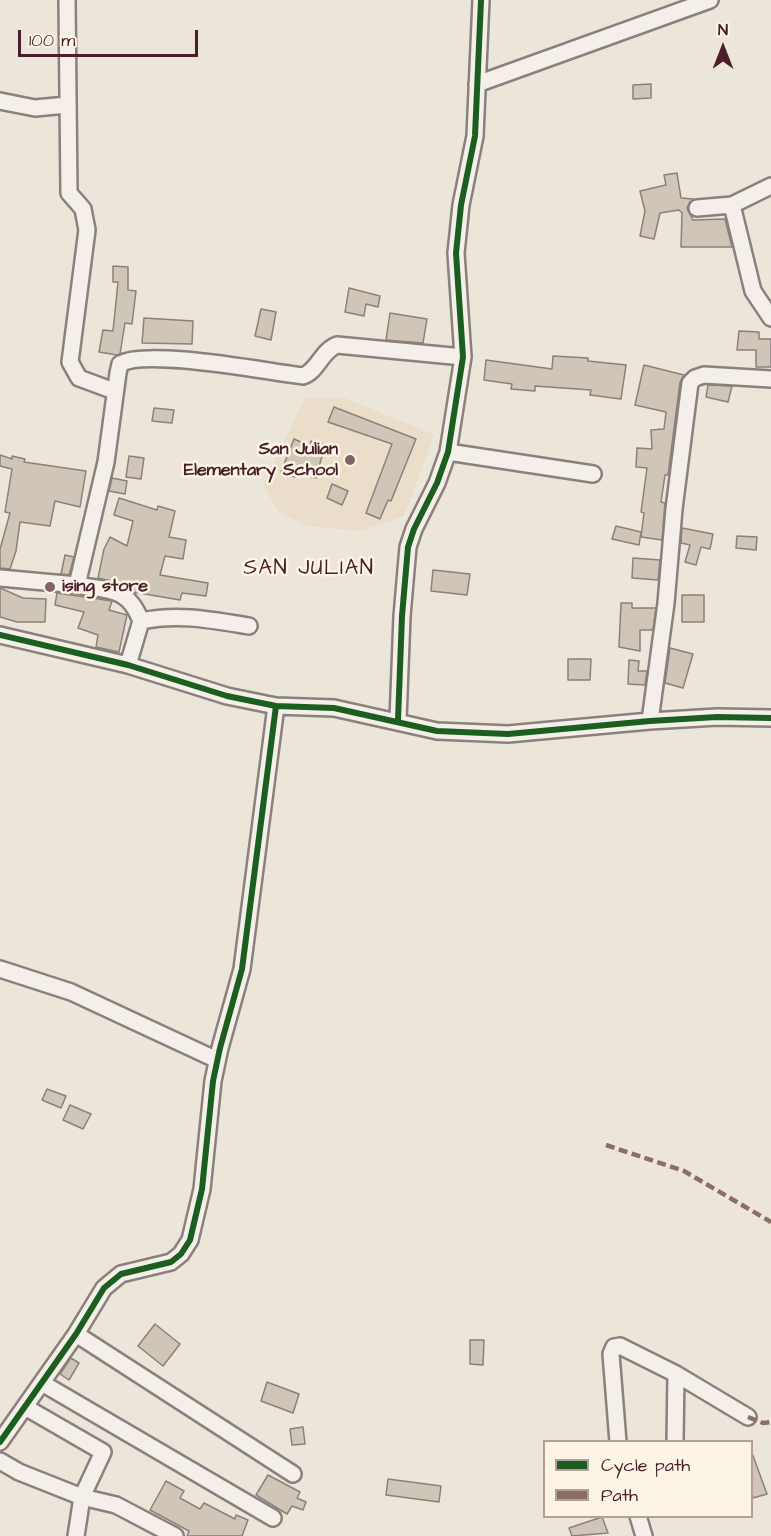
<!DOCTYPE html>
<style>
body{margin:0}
#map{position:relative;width:771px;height:1536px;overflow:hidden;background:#ebe5da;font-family:"Architects Daughter",sans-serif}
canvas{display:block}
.legend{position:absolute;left:543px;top:1440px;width:210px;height:78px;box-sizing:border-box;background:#fcf5e5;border:2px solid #b59f9b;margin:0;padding:8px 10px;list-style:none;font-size:18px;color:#4a1f2b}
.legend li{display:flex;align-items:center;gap:12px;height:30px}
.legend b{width:30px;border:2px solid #b59f9b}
.north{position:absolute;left:693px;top:18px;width:60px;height:60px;-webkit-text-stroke:4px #fcf5e5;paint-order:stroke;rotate:0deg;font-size:16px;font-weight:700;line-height:24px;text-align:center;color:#4a1f2b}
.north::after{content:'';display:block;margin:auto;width:21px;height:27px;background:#4a1f2b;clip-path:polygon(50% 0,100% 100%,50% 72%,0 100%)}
.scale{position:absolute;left:18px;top:30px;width:180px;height:27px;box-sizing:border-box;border:3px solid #4a1f2b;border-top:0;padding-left:8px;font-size:18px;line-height:21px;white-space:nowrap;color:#4a1f2b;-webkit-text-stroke:4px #fcf5e5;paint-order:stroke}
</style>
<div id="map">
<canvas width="771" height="1536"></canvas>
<ul class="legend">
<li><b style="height:8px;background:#1b5e20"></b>Cycle path</li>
<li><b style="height:8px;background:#8d6e63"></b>Path</li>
</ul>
<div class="north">N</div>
<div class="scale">100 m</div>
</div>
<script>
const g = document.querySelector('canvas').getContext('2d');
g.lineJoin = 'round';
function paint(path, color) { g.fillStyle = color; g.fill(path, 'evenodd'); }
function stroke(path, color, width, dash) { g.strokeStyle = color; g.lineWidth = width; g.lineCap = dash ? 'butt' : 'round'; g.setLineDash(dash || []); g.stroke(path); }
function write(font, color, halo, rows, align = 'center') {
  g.font = font + ' "Architects Daughter",sans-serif'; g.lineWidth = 5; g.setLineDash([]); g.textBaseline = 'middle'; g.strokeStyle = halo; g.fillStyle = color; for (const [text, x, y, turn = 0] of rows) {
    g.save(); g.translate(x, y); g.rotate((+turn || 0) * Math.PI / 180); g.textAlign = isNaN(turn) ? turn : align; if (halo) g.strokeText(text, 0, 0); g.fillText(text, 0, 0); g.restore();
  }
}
const built = new Path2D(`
 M305 398H345L434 435 404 516 360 531 307 526 279 512 263 485Z`);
const building = new Path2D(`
 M651 84V98L633 99V85Z
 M677 173 681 198 693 199 687 208 693 220 725 219 732 247H681L682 213 679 210 660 213 654 239 640 236 645 211 640 191 666 185 664 175Z
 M113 266 128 267V290L136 291 132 324 125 323 120 354 117 355 99 352 103 330 113 331 118 282H113Z
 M349 288 380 296 378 307 366 304 364 316 345 312Z
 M261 309 276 312 271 340 255 336Z
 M390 313 427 319 423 343 386 340Z
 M144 318 193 321 192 344 142 343Z
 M739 331 759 332V339H771V367H756V350H737Z
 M553 356 588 358V361L626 365 621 399 590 395 591 390 535 386V391L511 389 512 384 484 380 486 360 552 369Z
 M644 365 684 375 680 382 668 475H665L661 502 665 503 662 540 641 537 644 513 641 512 647 468 636 467 637 448 652 449 651 430 664 429 666 412 635 405Z
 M708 385 732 386 728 402 706 397Z
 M334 407 416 439 391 501 388 500 380 519 366 513 392 444 328 422Z
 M154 408 174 410 172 423 152 421Z
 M294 439 310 446 311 441 325 445 316 478 297 472 295 477 281 472Z
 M0 455 12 459V456L25 459 24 462 86 471 80 507 55 501 50 526 20 522 16 551 10 569 0 568V549L10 513 5 512 12 469 0 466Z
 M129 456 144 458 141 479 126 477Z
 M112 478 127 481 125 494 109 491Z
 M332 484 348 491 342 505 327 498Z
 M119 498 157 510 158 506 175 511 169 537 186 540 183 559 165 556 160 575 208 583 206 596 182 593 180 600 133 592 119 583 98 578 104 549 110 537 127 546 133 521 114 515Z
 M616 526 641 532 639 545 612 539Z
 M682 528 713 534 710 549 701 547 696 565 685 562 690 545 681 543Z
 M737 536 757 537 756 550 736 548Z
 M65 555 74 557 69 575 61 574Z
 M633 558 660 560 658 580 632 578Z
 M433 570 470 574 467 595 431 591Z
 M0 588 23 598 46 599 45 622H17L0 617Z
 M57 593 112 601 109 610 127 615 119 652 96 647 98 635 78 628 84 612 55 605Z
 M682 595H704V622H682Z
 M621 603H632V608H656L653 630H640V651L619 647Z
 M670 648 693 654 683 688 665 683Z
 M568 659H591L590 680H568Z
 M629 660 639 661 638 671H647L645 685 628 684Z
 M47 1089 66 1096 61 1108 42 1100Z
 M70 1105 91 1114 83 1129 63 1120Z
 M155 1324 180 1344 163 1366 138 1346Z
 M470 1340H484L483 1365 470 1364Z
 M71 1358 79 1363 69 1380 60 1374Z
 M267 1382 299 1394 293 1413 261 1401Z
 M303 1427 305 1444 292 1445 290 1429Z
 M752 1453 767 1494 753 1498 752 1492Z
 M268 1475 300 1492 297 1498 306 1502 303 1510 292 1506 287 1514 256 1495Z
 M388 1479 441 1486 439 1502 386 1495Z
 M166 1481 184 1491 180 1498 200 1509 204 1503 235 1519 236 1515 248 1520 242 1536H187L189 1531 150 1510Z
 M602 1517 608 1533 572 1536 569 1528Z`);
const minor = new Path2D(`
 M67 0 69 193 83 209 87 230 70 362 79 378 114 391
 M477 84 710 0
 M0 101 35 108 67 105
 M732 205 771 186
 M697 208 732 205 753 291 771 318
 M448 452 593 474
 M0 578 77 585 106 462 118 373 120 364C146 348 268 372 303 376 318 371 321 351 337 345L463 357
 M77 585C110 591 128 587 141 621L128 665
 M141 621C178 613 212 620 249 626
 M0 635 128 665 227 696 276 706 334 708 437 731 508 734 650 721 717 717 771 718
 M398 720 402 616 408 547 414 529 437 483 448 452 463 357 456 253 461 205 475 136 481 0
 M650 721 666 603 674 509 690 383 695 378 704 375 771 379
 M0 969 71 992 217 1060
 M76 1334 293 1474
 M42 1383 273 1518
 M25 1407 103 1452 82 1497 76 1536
 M0 1442 76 1334 104 1288 121 1274 171 1262 181 1254 190 1240 202 1189 213 1081 220 1048 242 969 276 706
 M618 1442 611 1354 614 1347 620 1346 676 1374 748 1417
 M675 1442 676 1374
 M0 1461 19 1472 82 1497 116 1505 175 1536
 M638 1516 644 1536`);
const quiet = new Path2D(`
 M606 1145 684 1171 771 1222
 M748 1417 763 1423 771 1422`);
const cycleway = new Path2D(`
 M0 635 128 665 227 696 276 706 334 708 437 731 508 734 650 721 717 717 771 718
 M398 720 402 616 408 547 414 529 437 483 448 452 463 357 456 253 461 205 475 136 481 0
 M0 1442 76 1334 104 1288 121 1274 171 1262 181 1254 190 1240 202 1189 213 1081 220 1048 242 969 276 706`);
const markers = [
 [350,460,6,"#826468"],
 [50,587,6,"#826468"]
];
const poiNames = [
 ["San Julian",338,450],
 ["Elementary School",338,471],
 ["ising store",62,587,"left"]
];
const quarterNames = [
 ["SAN JULIAN",309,570]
];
paint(built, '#eaddc9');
paint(building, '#cfc6b8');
stroke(building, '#8b807d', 1.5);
stroke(minor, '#8b807d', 20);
stroke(minor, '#f4f0e9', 15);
stroke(quiet, '#8d6e63', 4.5, [9, 4.5]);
stroke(cycleway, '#1b5e20', 6);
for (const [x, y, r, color] of markers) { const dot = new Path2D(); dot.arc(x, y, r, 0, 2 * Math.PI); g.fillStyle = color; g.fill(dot); stroke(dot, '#fcf5e5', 2); }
write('bold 18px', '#4a1f2b', '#fcf5e5', poiNames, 'right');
g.letterSpacing = '1.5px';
write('21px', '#4a1f2b', '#fcf5e5', quarterNames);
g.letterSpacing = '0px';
</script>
